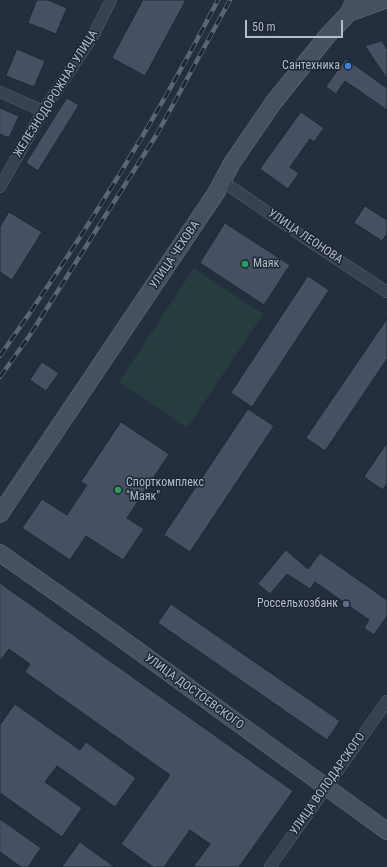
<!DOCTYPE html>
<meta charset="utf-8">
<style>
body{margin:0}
#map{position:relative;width:387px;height:867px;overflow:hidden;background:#242f3e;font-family:"Roboto Condensed",sans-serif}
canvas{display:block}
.scale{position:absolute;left:245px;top:20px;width:98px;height:18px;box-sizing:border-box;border:2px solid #b4bcc9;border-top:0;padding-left:5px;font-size:12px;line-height:14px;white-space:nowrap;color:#b4bcc9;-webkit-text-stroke:3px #1d2633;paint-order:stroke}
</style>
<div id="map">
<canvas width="387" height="867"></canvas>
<div class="scale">50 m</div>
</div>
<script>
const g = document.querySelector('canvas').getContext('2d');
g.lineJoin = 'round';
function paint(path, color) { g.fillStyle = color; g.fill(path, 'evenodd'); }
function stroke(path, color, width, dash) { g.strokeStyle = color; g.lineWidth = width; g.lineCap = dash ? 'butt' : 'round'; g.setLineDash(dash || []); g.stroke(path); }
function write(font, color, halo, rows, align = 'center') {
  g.font = font + ' "Roboto Condensed",sans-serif'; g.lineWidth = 3; g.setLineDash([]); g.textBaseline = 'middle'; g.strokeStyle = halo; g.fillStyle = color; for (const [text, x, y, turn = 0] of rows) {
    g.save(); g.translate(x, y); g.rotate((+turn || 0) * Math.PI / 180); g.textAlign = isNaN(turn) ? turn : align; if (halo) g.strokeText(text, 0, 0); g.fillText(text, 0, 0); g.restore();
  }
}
const green = new Path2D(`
 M194 268 263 314 187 428 119 382Z`);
const building = new Path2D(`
 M37 0H48L67 8 56 34 28 23Z
 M143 0H186L145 76 112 58Z
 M382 41 387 49V79L365 46Z
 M17 49 45 61 34 87 6 76Z
 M346 59 387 88V110L345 81 336 94 326 87Z
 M67 98 79 105 38 171 26 163Z
 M0 108 19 116 9 138 0 134Z
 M301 112 324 128 314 142 310 139 290 167 299 173 288 189 260 169Z
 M365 206 387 220V234L382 241 354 223Z
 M9 212 42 232 12 280 0 272V227Z
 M225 223 290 265 264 305 200 263Z
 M308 276 329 290 252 407 231 393Z
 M387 319V359L325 451 306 438Z
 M42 362 59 373 46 391 30 380Z
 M248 409 274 426 190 552 164 535Z
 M121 422 169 454 127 518 144 529 123 560 86 536 70 560 22 528 42 499 67 515 87 485 81 482Z
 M387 443V483L383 490 364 477Z
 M286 550 308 569 320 553 387 600V616L374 635 364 628 369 620 315 582 310 589 287 574 270 594 258 584Z
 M0 583 293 791 239 867H193L210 844 190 830 164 867H153L121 844 170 775 25 672 30 664 9 649 0 661Z
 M171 604 340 721 327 740 158 623Z
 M15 704 80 750 86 742 136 778 115 807 57 766 45 782 82 808 62 837 0 793V725Z
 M0 819 41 848 28 867H21L0 852Z
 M80 842 115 867H62Z`);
const street = new Path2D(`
 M0 92 43 111
 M222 181 314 244 387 292
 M0 187 43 111 93 36 111 0
 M270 867 387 701`);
const secondary = new Path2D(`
 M349 13 385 0
 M0 514 216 193 232 163 273 103 328 35 349 13 354 0
 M0 553 115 634 387 831`);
const rail = new Path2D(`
 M0 356C80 242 154 124 218 0
 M0 377 30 335 157 134 230 0`);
const markers = [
 [348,66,4,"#3f7fe0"],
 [245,264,4,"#2e9e5b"],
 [118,490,4,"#2e9e5b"],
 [346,604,4,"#5c6f8a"]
];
const poiNames = [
 ["Сантехника",340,66],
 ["Маяк",253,264,"left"],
 ["Спорткомплекс",126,483,"left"],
 ["\"Маяк\"",126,497,"left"],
 ["Россельхозбанк",338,604]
];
const streetNames = [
 ["ЖЕЛЕЗНОДОРОЖНАЯ УЛИЦА",56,94,-58],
 ["УЛИЦА ЛЕОНОВА",305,237,34],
 ["УЛИЦА ЧЕХОВА",175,255,-56],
 ["УЛИЦА ДОСТОЕВСКОГО",194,692,36],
 ["УЛИЦА ВОЛОДАРСКОГО",328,784,-55]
];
paint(green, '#263c3f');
paint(building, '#455162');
stroke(building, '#1f2835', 1);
stroke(street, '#565f6c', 12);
stroke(secondary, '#565f6c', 18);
stroke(street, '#38414e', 11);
stroke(secondary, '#465061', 16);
stroke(rail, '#5a6575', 4.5);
stroke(rail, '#1d2633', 3, [9]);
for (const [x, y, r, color] of markers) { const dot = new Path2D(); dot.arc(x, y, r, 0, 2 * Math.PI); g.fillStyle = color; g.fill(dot); stroke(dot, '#1d2633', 1.5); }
write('12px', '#b4bcc9', '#1d2633', poiNames, 'right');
write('12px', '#b4bcc9', '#1d2633', streetNames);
</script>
